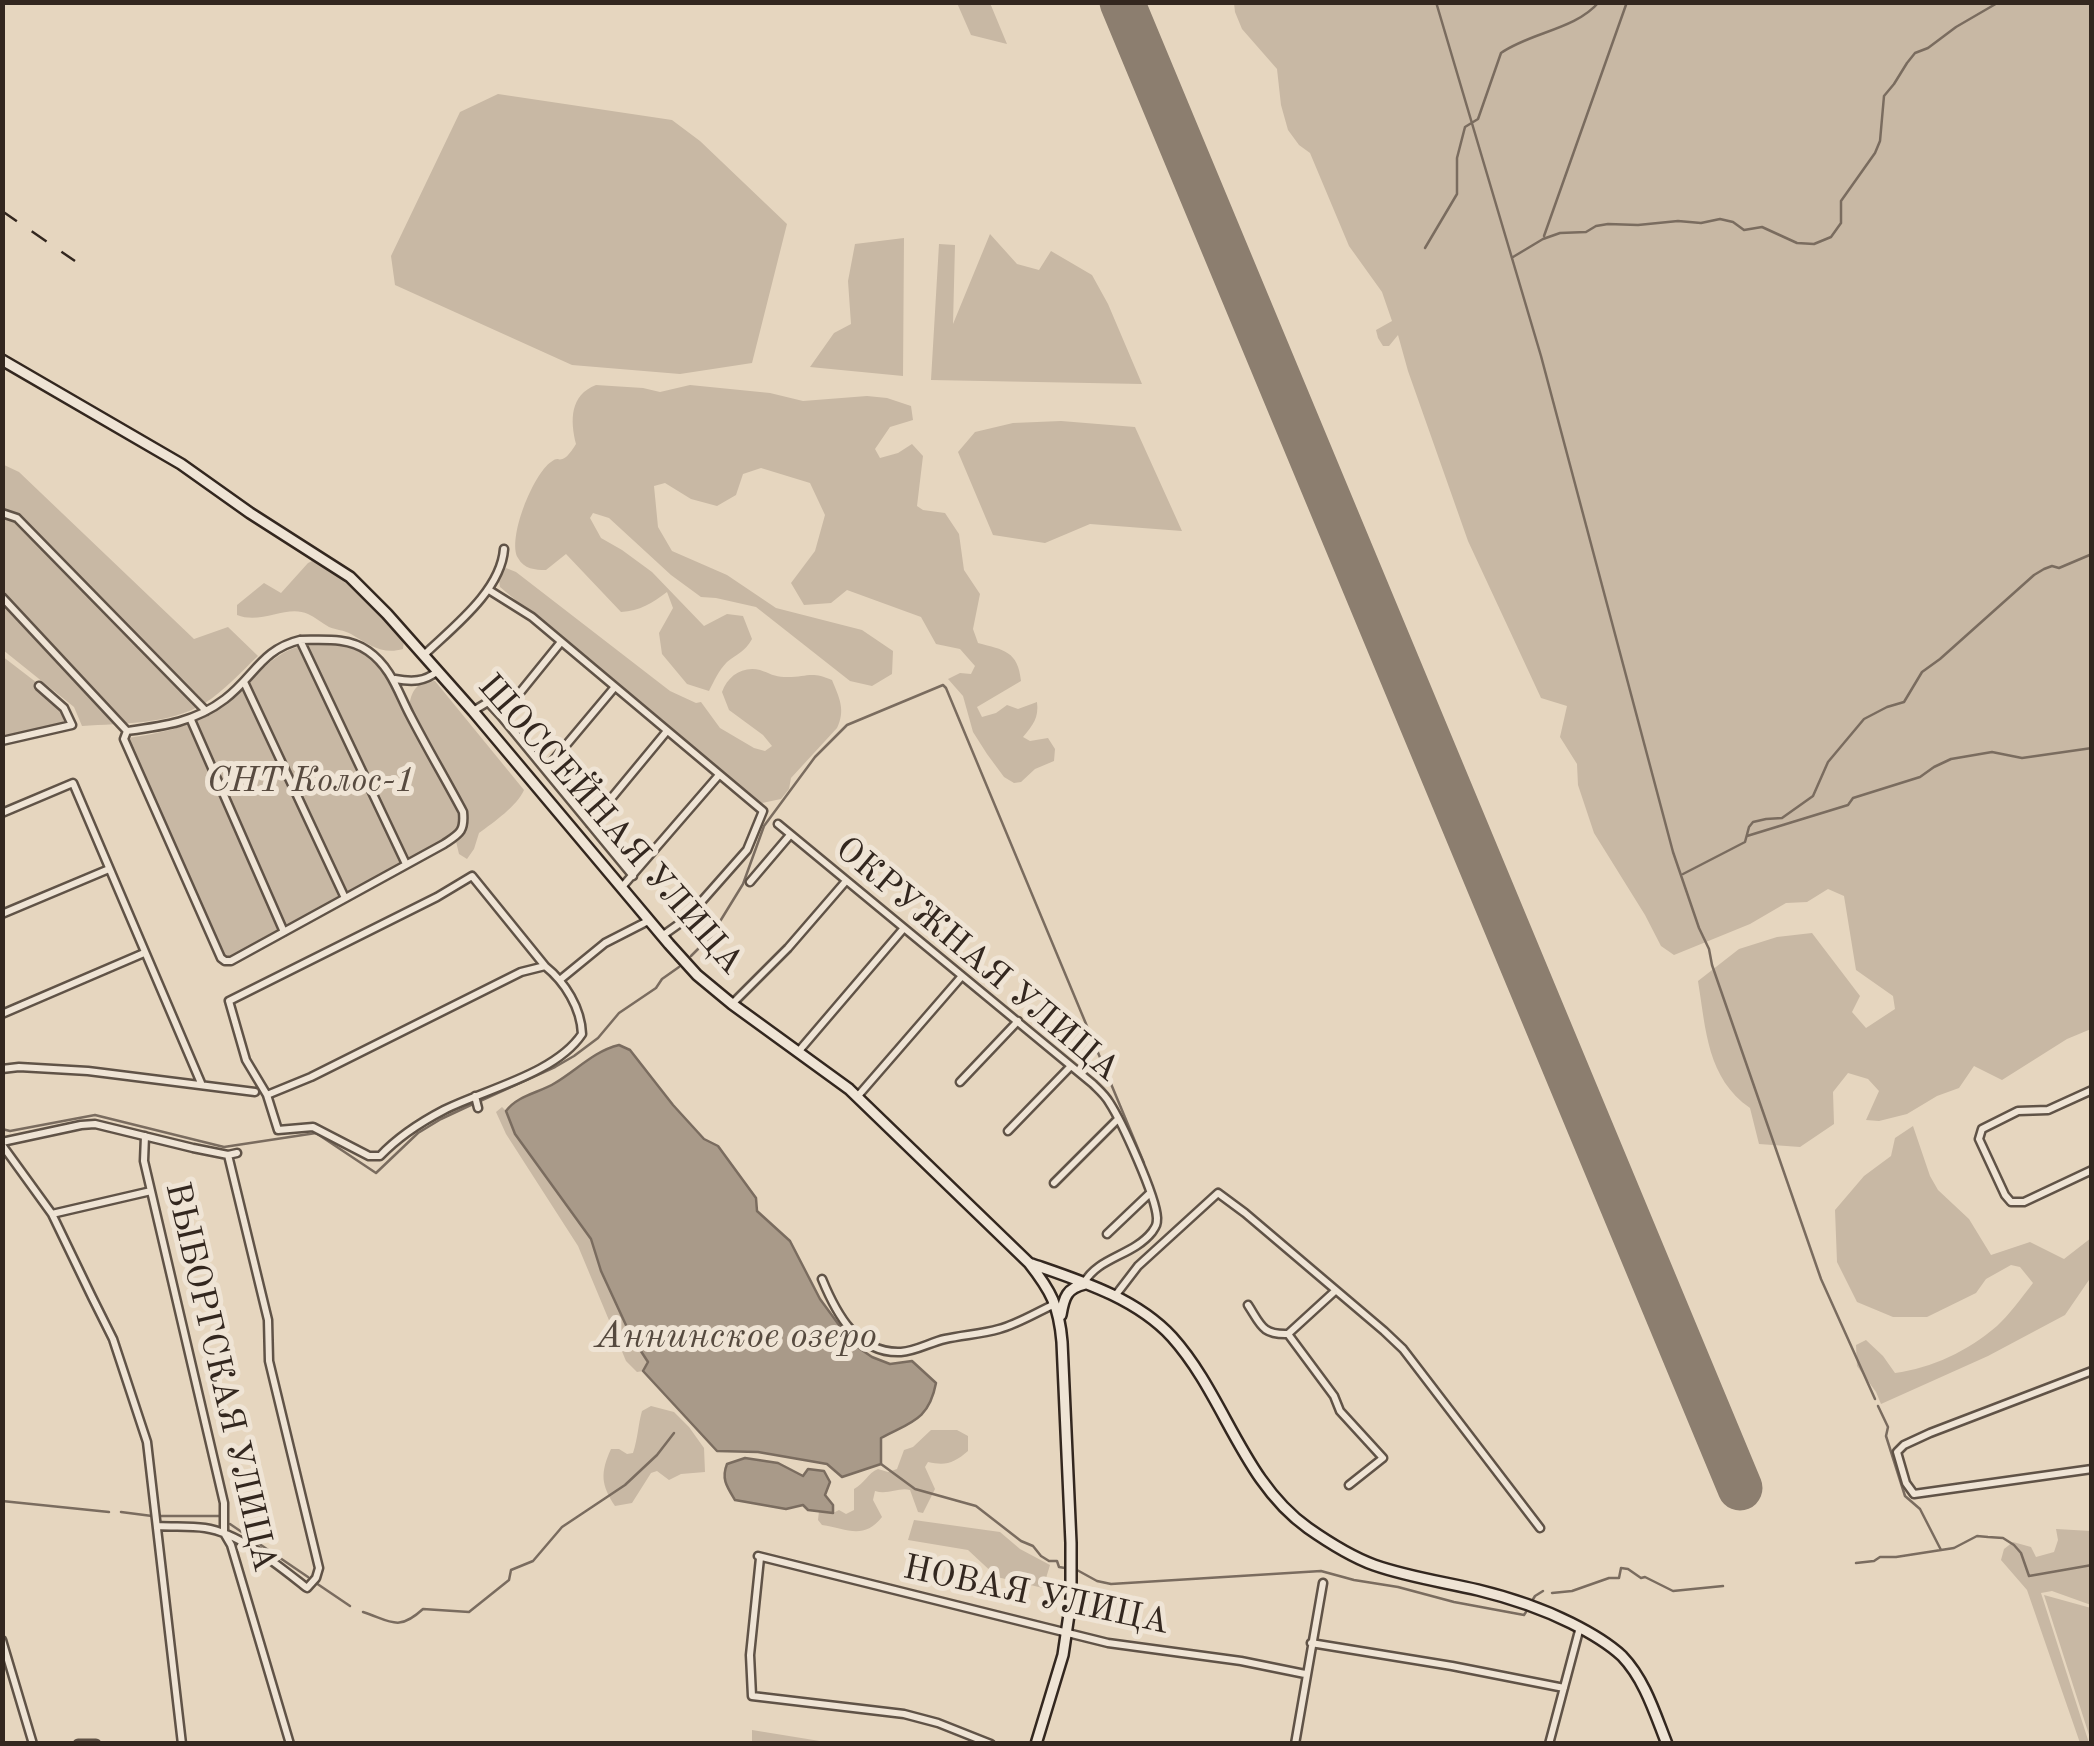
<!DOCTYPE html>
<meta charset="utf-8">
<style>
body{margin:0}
#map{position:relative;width:2094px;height:1746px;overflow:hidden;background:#e6d6bf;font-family:"Old Standard TT",serif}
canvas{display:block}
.frame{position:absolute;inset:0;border:5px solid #33271f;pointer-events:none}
</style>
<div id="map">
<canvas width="2094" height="1746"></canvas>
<div class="frame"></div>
</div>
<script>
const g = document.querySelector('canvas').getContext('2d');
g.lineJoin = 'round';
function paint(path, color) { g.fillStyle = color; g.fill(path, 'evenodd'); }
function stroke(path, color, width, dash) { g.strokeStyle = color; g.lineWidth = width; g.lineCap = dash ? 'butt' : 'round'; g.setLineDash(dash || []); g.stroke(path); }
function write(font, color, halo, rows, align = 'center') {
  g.font = font + ' "Old Standard TT",serif'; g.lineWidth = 10; g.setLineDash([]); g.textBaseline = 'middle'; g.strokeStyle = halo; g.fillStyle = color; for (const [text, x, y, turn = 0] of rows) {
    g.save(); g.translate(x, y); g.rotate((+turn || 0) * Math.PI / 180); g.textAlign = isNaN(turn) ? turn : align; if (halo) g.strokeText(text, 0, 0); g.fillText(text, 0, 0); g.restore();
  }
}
const green = new Path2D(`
 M957 3H990L1007 44 971 35Z
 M1234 3H2091V1029L2067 1039 2002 1080 1974 1066 1959 1088 1937 1096 1907 1114 1879 1121 1866 1120 1879 1091 1868 1079 1848 1073 1833 1092 1834 1124 1800 1147 1759 1144 1750 1108C1707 1078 1706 1030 1698 981L1739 949 1777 937 1812 933 1860 996 1852 1012 1866 1028 1895 1009 1893 996 1856 970 1844 896 1828 889 1807 902 1786 903 1750 924 1674 955 1661 946 1645 915 1594 833 1578 785 1577 764 1560 737 1567 706 1541 698 1468 541 1408 371 1398 335 1389 346H1383L1378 338 1376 330 1392 321 1382 292 1349 246 1310 153 1299 145 1288 130 1281 105 1277 69 1242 29 1235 12Z
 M498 94 672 120 700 141 787 224 752 363 680 374 572 365 395 285 391 256 460 112Z
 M990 234 1017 264 1039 270 1051 251 1092 275 1108 304 1142 384 931 380 939 244 955 245 953 324Z
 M904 238 903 376 810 367 834 333 851 324 848 281 855 244Z
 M596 385 643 388 660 392 690 385 770 393 803 401 867 396 887 398 911 406 913 420 890 427 875 449 880 458 898 453 912 444 923 456 917 506 923 510 945 513 959 534 964 570 980 594 973 629 978 643C1004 650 1018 651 1021 681L977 707 982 717 996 713 1007 705 1018 709 1037 702C1039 718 1033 725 1023 737L1030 741 1048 738 1055 749 1054 761 1035 769 1021 782 1014 783 1004 777 987 754 973 732 963 696 948 679 960 673 971 674 975 666 960 649 936 644 921 617 847 590 831 603 804 605 791 583 815 551 825 515 810 483 761 468 743 474 736 495 717 506 691 499 665 483 654 486 658 527 672 551 727 575 776 608 862 630 893 651 892 674 872 686 850 681 756 607 716 598 701 597 671 575 609 518 593 513 590 518 601 538 622 550 652 572 704 626 727 614 743 616 752 639C745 652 738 653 727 662 719 670 714 681 709 691L687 684 662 654 659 633 673 608 667 592C652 603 640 611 621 612L566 554 546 570C535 570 524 569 518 558 507 539 533 474 551 462 560 455 557 463 566 457 568 456 575 446 576 444 570 420 570 395 596 385Z
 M1061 421 1135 427 1182 531 1090 524 1045 543 993 535 958 452 975 432 1013 423Z
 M2 464 19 472 194 639 228 627 258 656C241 672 224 691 205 703 169 725 123 723 82 726L74 707 3 650Z
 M314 560 322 561 387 620 404 640 403 649C383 655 369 645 351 634 344 630 336 630 329 627 322 623 315 617 308 614 287 604 262 625 237 615V605L264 583 281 593 308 563Z
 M506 568 516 572 670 691 696 703 701 702 720 728 754 748 765 751 772 746 763 735 729 710 722 692C728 676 742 666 760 670 769 673 775 677 784 677 806 678 810 670 832 680 839 697 846 710 837 728L791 778 789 789 781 799 762 803 706 760 500 587 499 580Z
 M333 644 356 648 385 672 408 715C410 697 412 681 435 681L524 790C517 806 494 822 479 833L474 849 467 859 459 854 454 833 229 958H224L128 746V738C158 734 190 727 216 710 244 692 264 659 294 648 305 644 320 645 333 644Z
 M2 656 67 706 73 722 3 739Z
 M502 1107 506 1111 515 1134 591 1239 601 1271 631 1336 648 1363 643 1371 637 1372 626 1361 578 1246 506 1134 496 1112Z
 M1913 1126 1930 1176 1938 1190 1969 1219 1991 1255 2030 1242 2064 1259 2091 1238V1277L2065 1315 1988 1356 1881 1404 1876 1392 1857 1366 1856 1345 1866 1340 1883 1356 1895 1373C1932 1368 1968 1351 1997 1326 2008 1316 2023 1296 2033 1283L2020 1267 2011 1265 1986 1279 1976 1293 1927 1317H1893L1857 1302 1837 1262 1835 1210 1864 1176 1891 1156 1895 1138Z
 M651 1406 674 1412 689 1427 704 1448 705 1472 681 1474 669 1480 657 1471 651 1473 632 1503 615 1506C601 1485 600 1473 611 1449H619L627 1454 633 1453C638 1438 638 1425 642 1411Z
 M931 1430H957L968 1436V1451C954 1463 946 1466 928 1462L925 1467 935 1489 923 1513 918 1512 910 1490C899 1487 888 1495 875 1491L873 1500 882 1517C864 1540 847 1529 822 1525L818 1520 819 1511 833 1513 839 1510 846 1514 854 1510V1489C864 1484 868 1473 878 1469L888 1472 897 1469 904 1450 913 1447Z
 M914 1520 1000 1532 1020 1549 1050 1565 1043 1588 997 1577 968 1550 908 1540Z
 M2056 1529 2091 1531V1605L2052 1591 2041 1593 2089 1743H2080L2027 1590 2001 1560 2004 1549 2013 1542 2031 1547 2036 1557 2054 1552 2058 1540Z
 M2044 1595 2091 1608V1741Z
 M752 1730 832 1743H840H752Z`);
const water = new Path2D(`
 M619 1045 630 1050 673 1105 704 1139 718 1146 756 1198 757 1211 790 1241 820 1299 853 1344 872 1357 890 1364 912 1361 936 1383C929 1420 911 1422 881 1438V1464L842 1477 827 1464 758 1452 717 1451 643 1371 648 1362 631 1336 601 1271 591 1239 515 1134 506 1111C518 1095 539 1093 555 1083 577 1070 594 1051 619 1045Z
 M745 1458 778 1463 803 1476 808 1469 824 1471 830 1482 825 1495 833 1505V1513L808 1510 803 1505 786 1509 735 1500C727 1487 721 1479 727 1464Z`);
const stream = new Path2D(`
 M1436 2 1541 356 1673 852 1699 928 1709 949 1712 965 1821 1279 1875 1399
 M1544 236 1627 2
 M1425 248 1457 194V158L1465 127 1478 119 1501 53C1531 32 1575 30 1599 2
 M1513 257 1543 239 1560 233 1586 232 1596 226 1608 224 1638 225 1678 221 1701 223 1720 219 1733 222 1744 230 1762 227 1797 243 1814 244 1831 237 1841 223V201L1875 153 1880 141 1884 96 1894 84 1907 63 1915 53 1928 48 1956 27 1999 2
 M1747 836 1848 805 1853 798 1920 777 1934 767 1951 759 1992 752 2022 758 2092 748
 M1683 874 1745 842 1749 827 1753 822 1766 819 1782 818 1813 796 1828 762 1864 719 1887 707 1904 702 1922 672 1940 659 2034 575 2044 569 2052 566 2059 568 2092 554
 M691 956 711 936 743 884 764 826 815 757 847 725 943 685 946 688 1144 1163
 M26 1064 68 1067
 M480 1101 555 1067 574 1056 598 1038 619 1013 656 988 662 979 679 967
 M2 1129 10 1131 95 1115 224 1147 316 1133 376 1173 418 1133 441 1119 473 1104
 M1878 1406 1888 1427 1886 1436 1905 1496 1920 1509 1941 1550
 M881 1464 915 1489 976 1506 1021 1541 1033 1546 1041 1556 1049 1561H1057L1059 1567 1065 1568
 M2 1501 109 1512
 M121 1512 152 1516
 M160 1516H219
 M230 1524 308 1577
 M1856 1563 1874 1561 1880 1557H1896L1954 1548 1977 1536 1988 1537 2003 1538 2014 1545 2021 1553 2029 1576 2092 1565
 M1077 1570 1097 1581 1111 1584 1321 1571 1354 1580 1398 1587 1454 1602 1524 1615 1526 1612
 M316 1583 350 1606
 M1552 1593 1572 1591 1609 1578H1619L1621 1568 1628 1569 1641 1578 1645 1577 1673 1591 1723 1586
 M1532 1601 1535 1596 1543 1591
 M363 1612C391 1621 398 1632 423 1609L469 1612 509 1580 511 1570 533 1561 562 1527 625 1485 657 1455 674 1433`);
const runway = new Path2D(`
 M1122 2 1740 1488`);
const minor = new Path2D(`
 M2 513 17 518 206 711
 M489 590 532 617 763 811 747 850 686 919 662 936
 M2 597 127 731
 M300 640C323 640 348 637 368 651 391 667 398 692 410 715 427 748 446 780 463 812 465 832 459 834 444 844L231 961H225L221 958 124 739 127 731C164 726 195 722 225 699 254 677 262 649 300 640Z
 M300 640 406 864
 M424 655C452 628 501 591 504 549
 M395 679C412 682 424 682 438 671
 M244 682 345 898
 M473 711 488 702 501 716 633 876
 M501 716 561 642
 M191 720 284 932
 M2 741 72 725 64 708 39 686
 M546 769 614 688
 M2 813 73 783 201 1083
 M590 824 667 731
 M778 824 1093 1084C1099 1090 1105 1095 1109 1102 1122 1122 1156 1196 1157 1218 1157 1225 1156 1226 1152 1232 1133 1256 1098 1257 1084 1283
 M750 882 790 835
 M622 887 719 775
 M2 914 109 869
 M561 979 605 943 648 921
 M732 1004 788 948 846 881
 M2 1014 144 953
 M798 1052 904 928
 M2 1069 19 1067 88 1071 255 1092
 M960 1082 1018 1021
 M2092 1090 2048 1110 2018 1111 1982 1129 1979 1139 2005 1195 2011 1202H2024L2092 1170
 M267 1095 311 1077 521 972 545 966C565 982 581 1008 582 1034 555 1074 486 1089 444 1110 421 1122 398 1137 380 1156H369L313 1127 278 1130 267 1095 246 1060 229 1001 437 897 472 876 545 966
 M475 1096 478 1108
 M857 1097 962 976
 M1008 1131 1070 1067
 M145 1136 144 1161 224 1503V1533L231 1545 290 1744
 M2 1142 81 1125 95 1124 193 1148 228 1155 237 1153
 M2 1145 52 1214 92 1297 113 1339 147 1442 182 1744
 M1054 1183 1118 1119
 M52 1214 151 1191
 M1107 1234 1149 1194
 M822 1279C836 1313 857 1354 901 1352 916 1351 931 1342 945 1339 963 1335 982 1334 999 1329 1018 1324 1037 1312 1055 1304
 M1115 1296 1138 1266 1218 1193 1245 1213 1384 1331 1403 1349 1540 1528
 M1248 1305C1261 1325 1262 1335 1288 1334L1334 1396 1340 1411 1383 1458 1349 1485
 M1288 1334 1335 1291
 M2092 1371 1930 1433 1904 1445 1897 1452 1906 1483 1914 1494 2092 1469
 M158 1526C174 1527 190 1526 205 1528 240 1533 280 1567 307 1588L316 1578 319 1568 269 1361 268 1320 228 1155
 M758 1556 1108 1643 1241 1661 1305 1674
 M760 1558 750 1655 752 1696 904 1714 938 1723 991 1744
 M2 1640 33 1744
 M1311 1643 1452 1666 1564 1688
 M78 1744H96
 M1295 1744 1323 1583
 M1549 1744 1580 1627`);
const secondary = new Path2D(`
 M2 360 181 464 250 513 350 577 387 614 473 711 669 944 697 975 732 1004 849 1089 1029 1263C1051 1291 1059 1306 1062 1342L1071 1543V1601L1063 1655 1036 1744
 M1032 1264C1081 1281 1136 1298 1172 1337 1225 1396 1242 1481 1308 1528 1328 1542 1352 1557 1374 1565 1408 1577 1444 1582 1478 1590 1511 1598 1541 1608 1571 1623 1589 1632 1607 1642 1622 1656 1645 1680 1655 1714 1667 1744
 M1061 1315C1064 1297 1067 1288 1085 1284`);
const rail = new Path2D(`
 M2 211 75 261`);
const parkNames = [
 ["СНТ Колос-1",311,782]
];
const streetNames = [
 ["ШОССЕЙНАЯ УЛИЦА",610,825,49],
 ["ОКРУЖНАЯ УЛИЦА",977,960,40],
 ["ВЫБОРГСКАЯ УЛИЦА",220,1377,77],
 ["НОВАЯ УЛИЦА",1036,1596,12]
];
const waterNames = [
 ["Аннинское озеро",736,1337]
];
paint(green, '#c8b8a4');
paint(water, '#a99a89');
stroke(water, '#7a6c5f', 2.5);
stroke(stream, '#7a6c5f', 2.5);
stroke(runway, '#8c7e6f', 45);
stroke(minor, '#605347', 11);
stroke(secondary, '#33271f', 14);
stroke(minor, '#efe4d5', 6);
stroke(secondary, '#efe4d5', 9);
stroke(rail, '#33271f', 2.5, [18, 18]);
write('italic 35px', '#584b40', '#efe4d5', parkNames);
write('35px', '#33271f', '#efe4d5', streetNames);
write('italic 38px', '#564a3f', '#efe4d5', waterNames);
</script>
